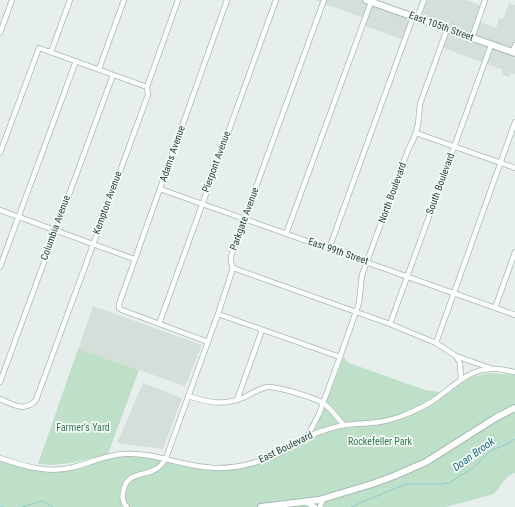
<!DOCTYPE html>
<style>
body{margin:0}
canvas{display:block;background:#e6efeb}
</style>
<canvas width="515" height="507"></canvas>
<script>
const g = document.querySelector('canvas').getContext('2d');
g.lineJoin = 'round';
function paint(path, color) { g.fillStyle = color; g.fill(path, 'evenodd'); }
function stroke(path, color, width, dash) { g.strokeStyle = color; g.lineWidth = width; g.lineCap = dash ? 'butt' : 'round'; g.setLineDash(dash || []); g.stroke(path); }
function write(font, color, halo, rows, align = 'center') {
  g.font = font + ' "Roboto Condensed",sans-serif'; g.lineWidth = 3.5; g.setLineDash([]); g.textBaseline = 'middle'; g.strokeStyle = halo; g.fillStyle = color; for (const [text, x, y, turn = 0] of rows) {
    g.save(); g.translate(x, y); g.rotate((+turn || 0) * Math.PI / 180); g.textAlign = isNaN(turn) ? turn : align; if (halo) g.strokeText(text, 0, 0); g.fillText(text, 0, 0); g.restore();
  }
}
const built = new Path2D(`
 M314 0H366L413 17 404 40 362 25 364 18Z
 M424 0H466L483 6 478 21 496 28 499 18 503 19 509 3 515 5V74L511 73 509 77 502 75 503 70 441 47 447 29 417 18Z
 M93 306 202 345 185 386 78 349Z
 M143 383 182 398 163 449 117 443Z`);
const green = new Path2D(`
 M78 349 139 370 108 454C85 460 63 467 38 464Z
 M344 356 346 360 349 363 425 390 439 392 437 394 440 395 461 379 489 373 515 375V473L508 476 494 494 446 507H0V458L23 466 58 470 98 459 133 453 203 467H234L267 458 307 437 316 428Z`);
const stream = new Path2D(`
 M0 507H4
 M22 507 42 501 53 507
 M351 507 406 484H442L449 483 473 468 490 451 507 444 515 439`);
const street = new Path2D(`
 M417 18 424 0
 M0 33 12 0
 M472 38 485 0
 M51 52 70 0
 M513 52 515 45
 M99 69 124 0
 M416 133 515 168
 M0 153 39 48 147 87
 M160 189 515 315
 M0 210 134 259
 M286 234 371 2
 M329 249 413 17
 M0 267 76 61
 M233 268 390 324 436 343 456 356 490 368
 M495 308 515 252
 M218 314 340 357
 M159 324 276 0
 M390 324 491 45
 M208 342 122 310 119 308V304L227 0
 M436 343 515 122
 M456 356 460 363 461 379
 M0 382 113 75
 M188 396C210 403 223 406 245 397 252 393 259 389 267 387 277 386 315 398 323 403 330 407 338 419 344 425
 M0 399C13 404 24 413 36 400L148 95 147 87 178 0
 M237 400 262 330
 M307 437 319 414 340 357 359 303 362 275 408 150 414 138 418 125 420 104 447 29
 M0 458C23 466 49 474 74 467 90 463 106 455 123 454 156 452 185 468 218 468 243 468 265 461 287 449 299 442 309 435 322 431 329 429 337 426 345 425 363 423 381 424 399 417 410 413 421 408 431 402 450 390 467 369 491 369 499 368 507 371 515 372
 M305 502 315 507
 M127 507C123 503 122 498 123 493 126 471 143 477 156 469 161 467 163 462 166 458L218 314 233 268 231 262V256L324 0
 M320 507 323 499`);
const secondary = new Path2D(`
 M366 0 515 53
 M261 507 319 500 372 484 394 476 426 462 497 417 515 408`);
const streetNames = [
 ["East 105th Street",441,27,20],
 ["Adams Avenue",173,154,-71],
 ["Pierpont Avenue",217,162,-70],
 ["South Boulevard",441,184,-70],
 ["North Boulevard",393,193,-70],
 ["Kempton Avenue",108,203,-70],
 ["Parkgate Avenue",245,219,-70],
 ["Columbia Avenue",56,228,-70],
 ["East 99th Street",338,252,19],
 ["East Boulevard",286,448,-26]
];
const parkNames = [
 ["Farmer's Yard",83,428],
 ["Rockefeller Park",380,442]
];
const waterNames = [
 ["Doan Brook",474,455,-36]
];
paint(built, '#d4dfda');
paint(green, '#bfe0c8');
stroke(stream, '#8ec9d4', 1);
stroke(street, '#a8b8b2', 6);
stroke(secondary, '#a4bbb3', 8);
stroke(street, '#fff', 4.5);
stroke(secondary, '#fff', 6);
write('10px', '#24423a', '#f7fbf9', streetNames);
write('10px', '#2d7a4b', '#f7fbf9', parkNames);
write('italic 11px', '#1c6f80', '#f7fbf9', waterNames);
</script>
